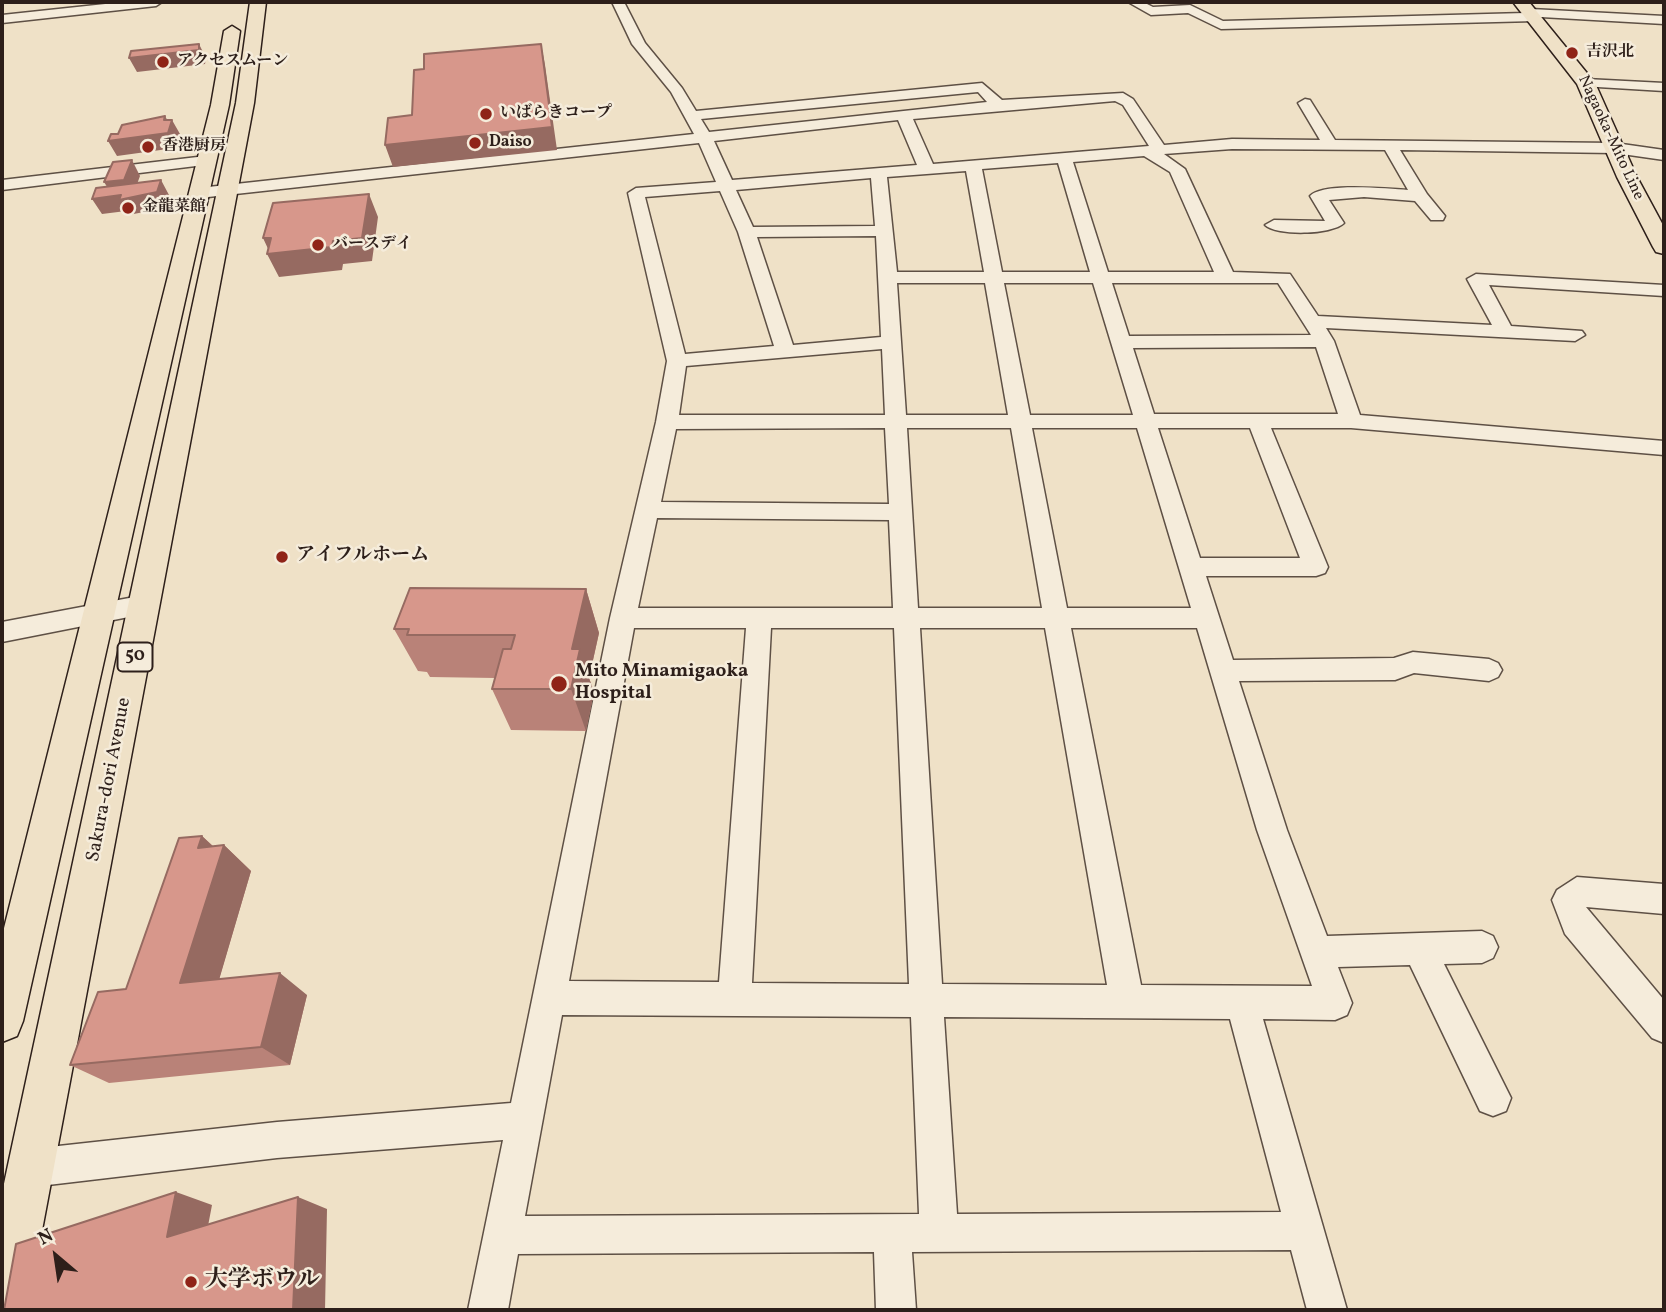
<!DOCTYPE html>
<meta charset="utf-8">
<style>
body{margin:0}
#map{position:relative;width:1666px;height:1312px;overflow:hidden;background:#efe1c7;font-family:Vollkorn,serif}
canvas{display:block}
.frame{position:absolute;inset:0;border:4px solid #2d1f1a;pointer-events:none}
.north{position:absolute;left:21px;top:1221px;width:70px;height:70px;-webkit-text-stroke:5px #f5ecdb;paint-order:stroke;rotate:331deg;font-size:19px;font-weight:700;line-height:28px;text-align:center;color:#2d1f1a}
.north::after{content:'';display:block;margin:auto;width:24px;height:32px;background:#2d1f1a;clip-path:polygon(50% 0,100% 100%,50% 72%,0 100%)}
</style>
<div id="map">
<canvas width="1666" height="1312"></canvas>
<div class="frame"></div>
<div class="north">N</div>
</div>
<script>
const g = document.querySelector('canvas').getContext('2d');
g.lineJoin = 'round';
function stroke(path, color, width, dash) { g.strokeStyle = color; g.lineWidth = width; g.lineCap = dash ? 'butt' : 'round'; g.setLineDash(dash || []); g.stroke(path); }
function paint(path, color) { g.fillStyle = color; g.fill(path, 'evenodd'); }
function write(font, color, halo, rows, align = 'center') {
  g.font = font + ' Vollkorn,"Noto Serif JP",serif'; g.lineWidth = 5; g.setLineDash([]); g.textBaseline = 'middle'; g.strokeStyle = halo; g.fillStyle = color; for (const [text, x, y, turn = 0] of rows) {
    g.save(); g.translate(x, y); g.rotate((+turn || 0) * Math.PI / 180); g.textAlign = isNaN(turn) ? turn : align; if (halo) g.strokeText(text, 0, 0); g.fillText(text, 0, 0); g.restore();
  }
}
const minor = new Path2D(`
 M124 2H162L156 6 2 23V15Z
 M612 2H624L645 43 682 88 696 111 982 83 1002 100 1123 93 1133 99 1164 145 1232 139 1320 140 1298 103 1305 99 1310 100 1335 140 1615 143 1664 150V160L1615 153 1400 150 1427 194 1445 216 1443 220H1431L1415 201 1364 197 1329 200 1344 223C1332 235 1276 236 1265 225L1274 220 1325 221 1310 196C1324 182 1388 189 1408 190L1385 150 1232 149 1164 154 1185 169 1233 272 1290 274 1318 316 1492 325 1467 279 1476 274 1664 285V296L1489 285 1511 326 1582 331 1585 335 1575 341 1326 328 1334 341 1360 415 1664 441V455L1351 428H1271L1328 567 1325 573 1316 576H1206L1233 660 1394 658 1413 652 1489 659 1498 663 1502 670 1498 677 1489 681 1414 673 1395 680 1239 681 1287 830 1327 936 1482 931 1493 936 1498 947 1493 958 1482 963 1444 964 1511 1098 1506 1111 1493 1116 1480 1111 1410 965 1338 967 1352 1003 1347 1015 1335 1020 1263 1019 1347 1310H1307L1291 1250 912 1252 916 1310H876L874 1252 518 1254 508 1310H468L503 1140 277 1158 31 1187 18 1181 12 1168 18 1155 31 1149 277 1122 511 1103 610 618 656 422 667 361 628 193 636 188 716 182 699 143 199 198 191 193 199 188 694 134 671 92 632 44ZM978 92 987 102 709 132 701 119ZM1115 101 1123 105 1149 146 933 164 913 119ZM898 120 917 165 732 180 714 141ZM1144 156 1170 172 1214 272H1108L1073 162ZM1058 163 1090 272H1002L982 169ZM966 171 984 272H897L887 177ZM871 178 875 226 753 227 736 190ZM720 191 738 232 774 346 685 354 645 197ZM876 236 881 337 793 345 757 237ZM897 283H985L1008 415H906ZM1004 283H1093L1133 415H1030ZM1112 283H1278L1311 335 1129 336ZM1316 347 1338 414H1154L1133 348ZM882 349 885 415H679L686 366ZM885 428 889 504 661 502 676 429ZM907 428H1011L1042 608H918ZM1032 428H1137L1191 608H1067ZM1158 428H1250L1300 558H1200ZM657 518 889 520 893 608H638ZM634 628H746L719 982 569 981ZM771 628H894L909 984 752 983ZM920 628H1045L1107 985 942 984ZM1071 628H1197L1257 830 1312 986 1141 985ZM562 1015 911 1017 919 1214 525 1216ZM944 1017 1230 1019 1281 1212 957 1214Z
 M1128 2H1143L1153 7 1190 5 1223 21 1525 13 1531 9 1664 16V24L1541 17 1535 21 1221 29 1188 13 1151 15Z
 M1586 79 1664 83V91L1581 86V80Z
 M206 156 214 161 212 164 2 190V180Z
 M145 595 154 598 158 605 154 612 2 642V622Z
 M1577 877 1664 884V914L1586 907 1664 1000V1043L1652 1038 1565 934 1552 900 1557 890Z`);
const major = new Path2D(`
 M250 2H266L254 103 27 1310H2V1193L236 103Z
 M1513 2H1529L1595 83 1637 177 1664 227V254L1656 252 1653 247 1617 177 1577 84Z
 M232 26 240 31 229 105 23 1021 17 1036 2 1042V936L211 105 224 31Z`);
const wall = new Path2D(`
 M586 589 599 633 589 678 594 692 586 731 511 730 492 689 495 678 430 677 427 672 418 671 394 629Z
 M202 836 213 846 224 845 251 871 219 979 307 995 290 1065 109 1083 70 1065 126 989Z`);
const shadedWall = new Path2D(`
 M199 44 206 58 205 64 137 72 129 58Z
 M541 44 545 65 557 150 393 167 385 145Z
 M165 116 170 125 172 120 180 134 175 148 117 156 108 141Z
 M132 160 140 176 133 195 161 180 169 195 166 208 128 215 126 211 102 214 92 199 113 196 104 182Z
 M369 194 378 217 372 261 343 264 342 270 279 277 267 254 270 253 263 238H271Z
 M586 589 599 633 589 678 594 692 586 731 571 689 572 649Z
 M202 836 221 854 224 845 251 871 212 1004 180 983 198 848Z
 M280 973 307 995 290 1065 261 1047Z
 M176 1192 212 1205 204 1247 167 1237Z
 M298 1197 327 1209 325 1310H293Z`);
const building = new Path2D(`
 M199 44V50L129 58 131 51Z
 M541 44 552 127 385 145 388 118 412 115 414 70 424 69V54Z
 M165 116 164 120H172L168 133 108 141 111 134H118L122 125Z
 M132 160 124 180 104 182 113 162Z
 M161 180 157 192 119 200 121 195 92 199 96 188Z
 M369 194 362 238 333 241 332 247 267 254 271 238H263L273 203Z
 M410 588 586 589 572 649H580L571 689H492L503 649H511L515 635H407L409 629H394Z
 M202 836 198 848 224 845 180 983 280 973 261 1047 70 1065 98 992 126 989 179 838Z
 M176 1192 167 1237 298 1197 293 1310H4L16 1244Z`);
const markers = [
 [1572,53,7,"#8f2418"],
 [163,62,7,"#8f2418"],
 [486,114,7,"#8f2418"],
 [475,143,7,"#8f2418"],
 [148,147,7,"#8f2418"],
 [128,208,7,"#8f2418"],
 [318,245,7,"#8f2418"],
 [282,557,7,"#8f2418"],
 [559,684,9,"#8f2418"],
 [191,1282,7,"#8f2418"]
];
const farPoinames = [
 ["吉沢北",1586,53],
 ["アクセスムーン",177,62],
 ["いばらきコープ",500,114],
 ["Daiso",489,143],
 ["香港厨房",162,147],
 ["金龍菜館",142,208],
 ["バースデイ",332,245]
];
const farStreetnames = [
 ["Nagaoka-Mito Line",1610,138,65]
];
const shields = [
 [135,657,35]
];
const shieldNames = [
 ["50",135,657]
];
const poiNames = [
 ["アイフルホーム",296,557],
 ["Mito Minamigaoka",575,673],
 ["Hospital",575,695]
];
const streetNames = [
 ["Sakura-dori Avenue",110,780,-79]
];
const nearPoinames = [
 ["大学ボウル",205,1282]
];
stroke(minor, '#5e5045', 3);
stroke(major, '#2d1f1a', 3);
paint(minor, '#f5ecdb');
paint(major, '#efe1c7');
paint(wall, '#b98278');
paint(shadedWall, '#966a61');
paint(building, '#d7978b');
stroke(building, '#966a61', 2);
for (const [x, y, r, color] of markers) { const dot = new Path2D(); dot.arc(x, y, r, 0, 2 * Math.PI); g.fillStyle = color; g.fill(dot); stroke(dot, '#f5ecdb', 2.5); }
write('bold 16px', '#2d1f1a', '#f5ecdb', farPoinames, 'left');
write('16px', '#2d1f1a', '#f5ecdb', farStreetnames);
for (const [x, y, w] of shields) { const box = new Path2D(); box.roundRect(x - w / 2, y - 14.5, w, 29, 5); g.fillStyle = '#f5ecdb'; g.fill(box); stroke(box, '#2d1f1a', 2); }
write('bold 18px', '#2d1f1a', null, shieldNames);
write('bold 19px', '#2d1f1a', '#f5ecdb', poiNames, 'left');
write('19px', '#2d1f1a', '#f5ecdb', streetNames);
write('bold 23px', '#2d1f1a', '#f5ecdb', nearPoinames, 'left');
</script>
